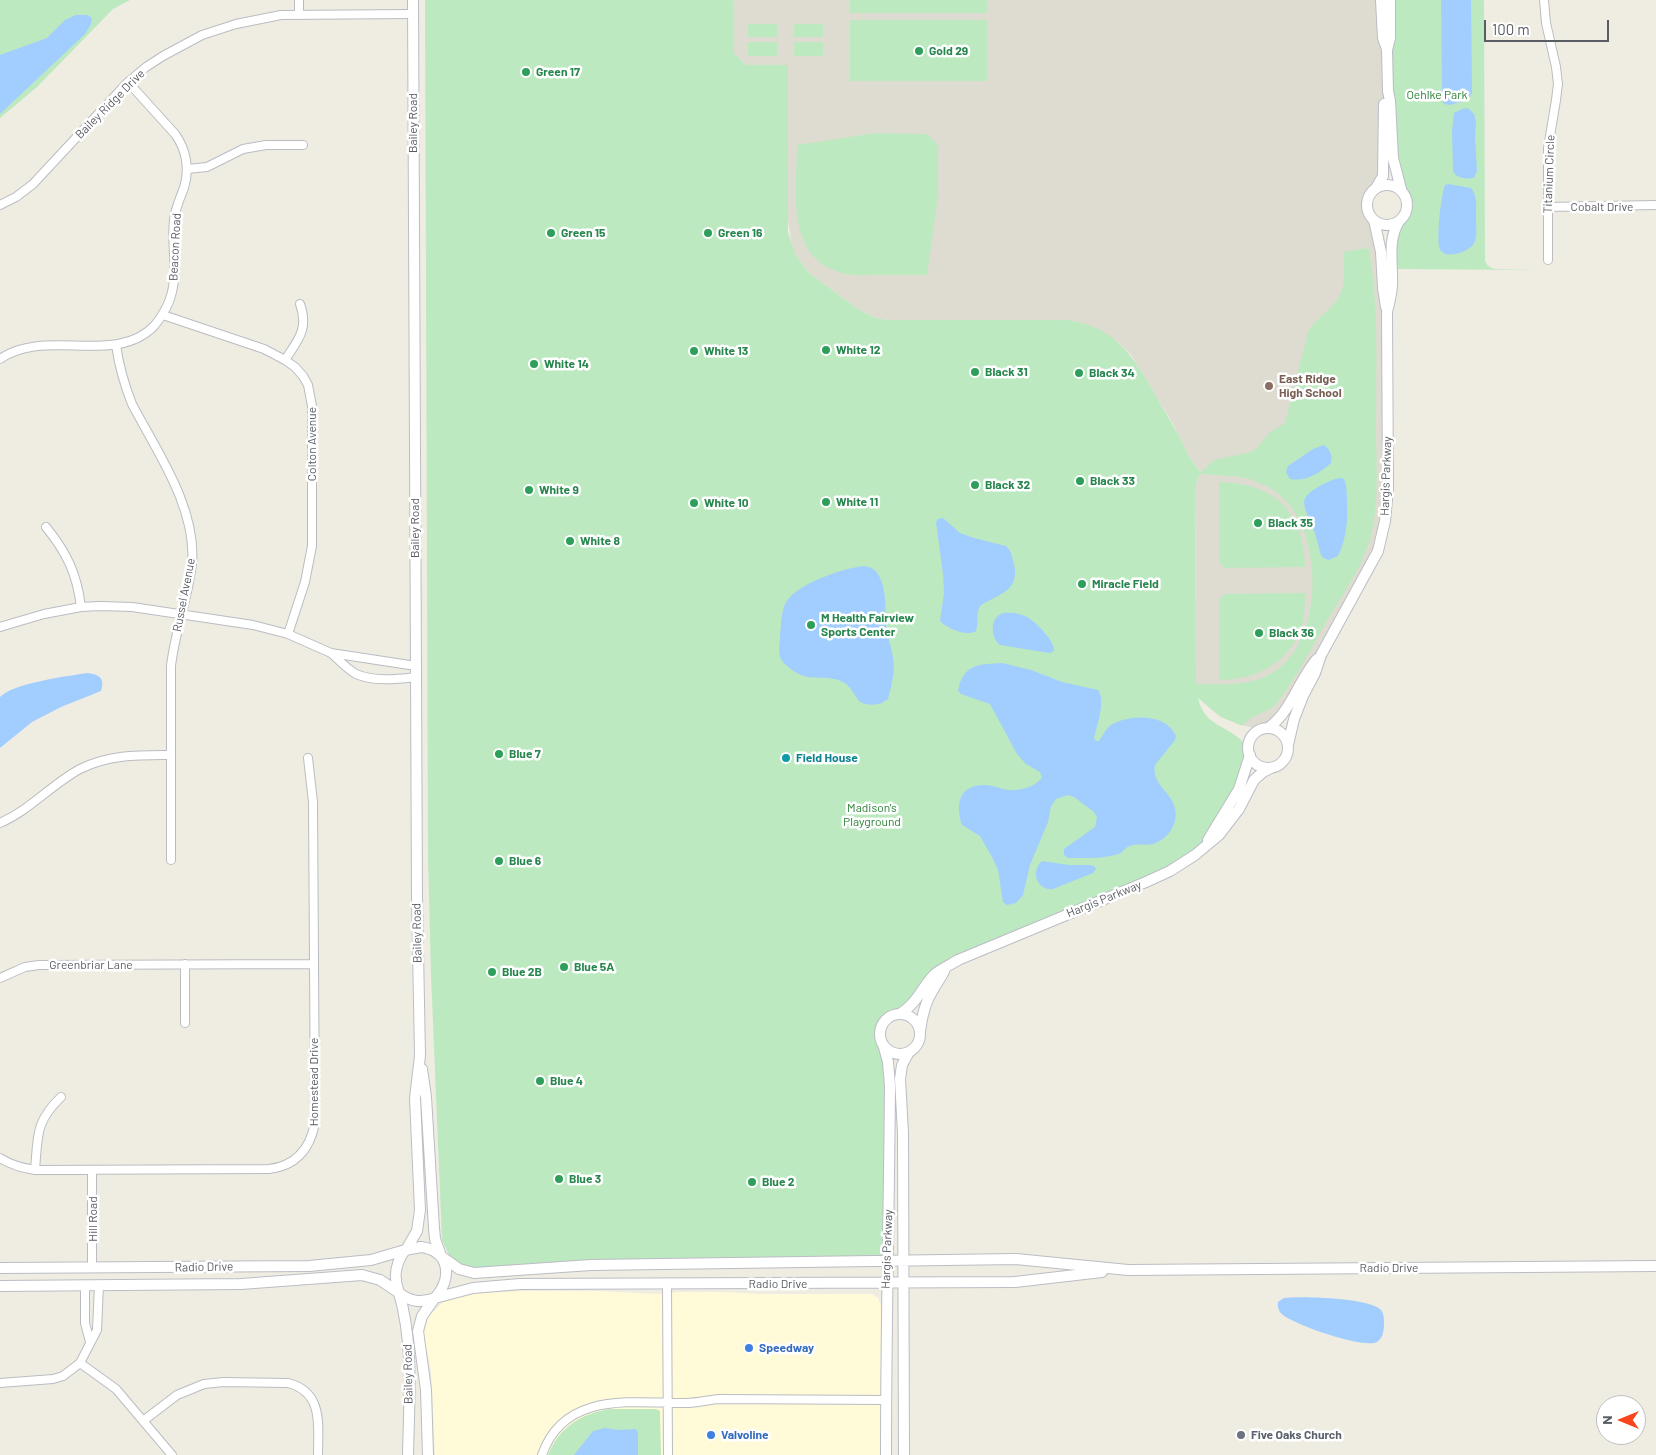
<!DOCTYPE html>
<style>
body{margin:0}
#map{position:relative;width:1656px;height:1455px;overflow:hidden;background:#efede2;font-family:Barlow,sans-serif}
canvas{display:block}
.north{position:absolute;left:1596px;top:1395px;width:50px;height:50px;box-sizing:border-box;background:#fff;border:1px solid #bdbfc1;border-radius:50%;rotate:270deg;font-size:14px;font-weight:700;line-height:20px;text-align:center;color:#5a5e64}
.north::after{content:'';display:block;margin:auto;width:18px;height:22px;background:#f9451e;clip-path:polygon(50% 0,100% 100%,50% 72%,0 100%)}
.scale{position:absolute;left:1484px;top:20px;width:125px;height:22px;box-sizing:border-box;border:2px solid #5a5e64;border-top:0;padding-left:6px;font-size:15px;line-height:18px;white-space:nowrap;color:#5a5e64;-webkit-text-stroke:4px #fff;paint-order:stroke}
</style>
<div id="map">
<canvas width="1656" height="1455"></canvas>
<div class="north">N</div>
<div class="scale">100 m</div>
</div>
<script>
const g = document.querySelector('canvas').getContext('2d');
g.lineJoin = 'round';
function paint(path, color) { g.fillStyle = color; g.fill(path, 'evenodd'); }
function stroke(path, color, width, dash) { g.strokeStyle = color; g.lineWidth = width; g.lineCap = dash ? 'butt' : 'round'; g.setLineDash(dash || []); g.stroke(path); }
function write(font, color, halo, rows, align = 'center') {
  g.font = font + ' Barlow,sans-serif'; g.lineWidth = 5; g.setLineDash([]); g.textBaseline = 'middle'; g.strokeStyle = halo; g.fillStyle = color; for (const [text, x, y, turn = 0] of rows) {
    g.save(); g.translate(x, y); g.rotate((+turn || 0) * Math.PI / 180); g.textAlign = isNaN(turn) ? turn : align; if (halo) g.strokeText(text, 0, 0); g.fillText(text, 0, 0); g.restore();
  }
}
const commercial = new Path2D(`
 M526 1291H599L656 1294 680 1292H724L760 1294H872L878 1298 881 1306 880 1455H435L431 1371 424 1337 425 1325 428 1317 443 1302 454 1298 475 1293Z`);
const education = new Path2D(`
 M733 0H1381L1387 50 1384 160 1376 188 1371 193 1367 204 1370 215 1374 220 1381 252 1388 489 1378 551 1295 692 1264 728 1261 730 1238 724 1221 717 1208 707 1196 686 1195 491 1197 481 1201 472 1191 460 1173 424 1131 355 1120 344 1103 332 1075 321 890 320 875 318 858 309 809 273 795 254 792 247 788 220 746 65 733 53Z`);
const green = new Path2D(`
 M0 0H130L113 9 37 87 0 118Z
 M425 0H733L734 53 746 65H788V232L795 254 809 273 858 309 875 318 890 320H1066C1112 325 1131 353 1152 389 1161 405 1170 420 1179 436 1186 449 1190 461 1201 472L1214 460 1251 452 1258 447 1269 433 1285 423 1308 332C1313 323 1320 318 1327 311 1347 293 1345 278 1343 252L1369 248C1379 307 1376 367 1376 426 1376 463 1380 503 1370 539 1362 567 1343 594 1328 619 1312 646 1298 675 1279 700 1269 715 1252 712 1243 726L1221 717 1198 698C1199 701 1200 706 1202 709 1212 730 1244 730 1250 755L1239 789 1195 855 967 955 900 1014C875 1017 880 1036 886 1054L888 1261 480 1273 454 1266 442 1240 431 975 428 858ZM1201 473C1211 476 1221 475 1231 476 1248 477 1264 483 1277 493 1325 528 1325 640 1274 672 1250 687 1222 684 1196 684L1195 491 1197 481Z
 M850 0H987V13H850Z
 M1393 0H1484L1485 261 1488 266 1494 269 1537 270 1394 269 1393 245 1401 225 1408 216 1411 205 1399 172 1392 99Z
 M850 20H987V81H850Z
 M748 24H777V37H748Z
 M794 24H823V37H794Z
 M748 42H777V56H748Z
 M794 42H823V56H794Z
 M876 133 927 134 938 145V196L927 275C909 275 891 275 873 275 864 275 855 276 846 274 784 260 797 193 797 145Z
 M1219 482C1275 483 1304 512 1305 567L1225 568 1219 562Z
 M1305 593C1305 604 1305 617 1301 628 1288 664 1255 680 1219 680V600L1224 594Z
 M611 1409H656L660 1411 661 1455H548C559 1427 582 1413 611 1409Z`);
const water = new Path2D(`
 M1441 0H1471L1472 93 1467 100 1450 105 1444 104 1442 99Z
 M76 15H87L92 18 91 24 85 34 0 114V55L47 38 65 20Z
 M1468 108 1474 114 1476 122 1475 137 1477 171 1474 178C1466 179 1457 179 1453 171L1452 131 1454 113 1462 109Z
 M1448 184 1471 188C1478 196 1476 208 1476 218 1476 227 1478 238 1473 245 1467 252 1447 259 1441 251 1435 245 1441 194 1445 185Z
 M1324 445C1330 449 1333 456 1331 463 1320 473 1306 482 1290 479L1286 472 1288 466 1313 449Z
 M1340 478 1344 479 1346 485C1348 509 1349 534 1338 556L1329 560 1323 558 1321 555C1318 545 1316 535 1312 525 1304 506 1297 499 1318 487 1325 483 1333 479 1340 478Z
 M943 518 960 533 974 538 1006 546C1011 550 1012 557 1014 564 1020 591 999 594 981 605 975 613 979 622 976 631 966 637 948 629 940 621L944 593 943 574 936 522 938 519Z
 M864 566C872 567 876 570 879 576 888 592 884 613 887 630 889 643 894 655 894 668 893 679 891 688 888 699 880 706 870 706 860 702 855 696 852 689 846 684 833 674 816 681 801 675 795 673 788 667 783 662 777 656 780 644 780 636 781 626 781 611 786 602 797 584 843 568 864 566Z
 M1003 613C1011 612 1020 613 1027 617 1036 622 1055 641 1054 651L1050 653 1043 652 1000 645C990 637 990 617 1003 613Z
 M1002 663 1031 670 1062 682 1098 690C1106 701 1097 725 1094 738L1096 741H1099C1103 736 1105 729 1111 725 1130 714 1166 713 1176 736L1175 740 1155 765C1151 782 1169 791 1174 805 1180 822 1169 839 1153 844 1145 846 1137 843 1130 846 1125 847 1123 853 1118 854 1103 859 1084 858 1068 858L1064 855V849L1095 827 1097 817 1094 812 1074 797 1068 795 1056 799 1051 806 1048 822 1030 865 1023 895 1016 903 1007 905 1003 902 998 870 993 859 980 836 962 825C955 803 959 784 987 785 996 786 1005 791 1014 790 1024 790 1035 786 1042 778L1040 772 1026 764 1017 754 990 704 961 694 958 691C963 664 979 664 1002 663Z
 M88 673C100 675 105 678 101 691L61 707 32 722 0 748V697C14 683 67 676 88 673Z
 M1042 861 1069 865H1090L1094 866 1096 869 1093 873 1053 889C1037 891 1030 871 1042 861Z
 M1284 1298C1301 1296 1370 1298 1381 1310 1384 1314 1384 1319 1384 1325 1384 1330 1383 1338 1377 1342 1364 1349 1295 1325 1283 1315 1279 1312 1277 1307 1278 1302Z
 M605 1428 619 1430 636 1429 638 1433V1455H574L593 1431Z`);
const street = new Path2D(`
 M299 0V15
 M1544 0 1546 23 1556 67 1558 84 1556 100 1548 148V260
 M187 169 207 167 243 149 266 145H303
 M0 205 16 197 33 184 128 82 146 67 163 56 202 35 236 24 281 15 413 14
 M1548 207 1656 205
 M163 315 264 349 285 360 295 367 303 376 308 385 312 406V546L305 582 288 634
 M116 345C119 366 124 384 132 404 157 452 197 508 192 564 188 598 175 631 171 666V860
 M0 359C46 327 116 367 155 325 163 315 169 305 172 292 178 269 171 244 174 220 175 209 180 198 184 188 190 169 186 149 175 134L128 82
 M285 360C298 340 309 329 300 304
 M46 527C67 553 77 574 81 607
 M0 627 44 614 81 607 100 606 132 607 253 625 288 634 331 653 416 666
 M331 653C339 660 347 669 356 674 374 682 398 679 416 677
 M0 823C30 810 52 784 80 769 109 754 140 755 171 755
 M0 978 25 967 39 965 314 964
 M185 1023V964
 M0 1158C11 1165 22 1168 35 1170L269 1169C296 1166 310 1149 315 1123L313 802 308 758
 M35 1170C38 1136 35 1122 61 1097
 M92 1267V1171
 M667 1284 668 1455
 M85 1285V1323L90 1342
 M80 1363 116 1389 172 1455
 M0 1383 53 1379 63 1376 80 1363 97 1330 99 1285
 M143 1421 177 1395 204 1384 223 1382 288 1383C324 1392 318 1426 318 1455
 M542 1455C564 1391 632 1403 685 1403 697 1403 708 1400 719 1399L886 1400`);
const secondary = new Path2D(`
 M1381 0 1383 38 1387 49
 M1390 0V38L1387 50 1388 91 1390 101 1393 158 1401 189
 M1367 205a20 20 0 1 1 40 0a20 20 0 1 1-40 0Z
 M1376 188 1383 176 1384 104
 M1374 220 1381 252 1383 288 1386 307
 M1268 728C1291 712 1298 681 1317 659
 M1248 748a20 20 0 1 1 40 0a20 20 0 1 1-40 0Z
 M1288 745 1294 719 1303 696 1315 673 1321 655 1378 551 1385 521 1388 489 1387 312C1389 303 1392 294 1392 284 1393 261 1387 242 1399 221
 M1208 840 1239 789 1250 755
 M900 1014C917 1003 921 989 934 975 937 971 952 964 958 960L1146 882 1170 871 1195 855 1219 835 1239 809 1254 780 1263 772 1271 768
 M880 1034a20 20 0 1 1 40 0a20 20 0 1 1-40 0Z
 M920 1031C922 1016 925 1002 933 990 937 982 942 977 945 969
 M883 1044 888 1062 890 1086C889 1209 886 1332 886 1455
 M422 1069 426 1097 434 1228 435 1239 441 1256
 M421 1247C451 1251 452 1279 435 1298 420 1303 411 1302 399 1293 393 1277 395 1264 405 1250Z
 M406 1250 417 1231 420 1210 415 1098 420 1056 417 896 413 0
 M441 1256 459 1269 474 1273 591 1265 1016 1259 1128 1270 1656 1266
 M0 1268 309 1266 371 1260 405 1250
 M0 1286 241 1284 362 1275 380 1280 398 1292
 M399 1293C414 1343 409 1403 408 1455
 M435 1298 473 1288 520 1284 1015 1282 1102 1272
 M428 1455 426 1390 418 1331 422 1316 434 1299
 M904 1455 903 1133 900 1079 902 1065 909 1052`);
const markers = [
 [919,51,5,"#2e9e5b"],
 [526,72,5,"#2e9e5b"],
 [551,233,5,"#2e9e5b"],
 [708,233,5,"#2e9e5b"],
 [826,350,5,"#2e9e5b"],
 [694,351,5,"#2e9e5b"],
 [534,364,5,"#2e9e5b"],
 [975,372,5,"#2e9e5b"],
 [1079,373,5,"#2e9e5b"],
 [1269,386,5,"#8d6e63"],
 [1080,481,5,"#2e9e5b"],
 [975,485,5,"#2e9e5b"],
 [529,490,5,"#2e9e5b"],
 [826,502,5,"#2e9e5b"],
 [694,503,5,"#2e9e5b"],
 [1258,523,5,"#2e9e5b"],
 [570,541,5,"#2e9e5b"],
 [1082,584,5,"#2e9e5b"],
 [811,625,5,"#2e9e5b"],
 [1259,633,5,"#2e9e5b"],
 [499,754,5,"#2e9e5b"],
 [786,758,5,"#0f9aa8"],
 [499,861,5,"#2e9e5b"],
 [564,967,5,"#2e9e5b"],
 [492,972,5,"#2e9e5b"],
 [540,1081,5,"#2e9e5b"],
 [559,1179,5,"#2e9e5b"],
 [752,1182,5,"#2e9e5b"],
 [749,1348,5,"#3f7fe0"],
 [711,1435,5,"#3f7fe0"],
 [1241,1435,5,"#6b7280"]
];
const leisureNames = [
 ["Gold 29",929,51],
 ["Green 17",536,72],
 ["Green 15",561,233],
 ["Green 16",718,233],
 ["White 12",836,350],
 ["White 13",704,351],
 ["White 14",544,364],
 ["Black 31",985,372],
 ["Black 34",1089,373],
 ["Black 33",1090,481],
 ["Black 32",985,485],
 ["White 9",539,490],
 ["White 11",836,502],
 ["White 10",704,503],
 ["Black 35",1268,523],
 ["White 8",580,541],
 ["Miracle Field",1092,584],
 ["M Health Fairview",821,618],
 ["Sports Center",821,632],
 ["Black 36",1269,633],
 ["Blue 7",509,754],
 ["Blue 6",509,861],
 ["Blue 5A",574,967],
 ["Blue 2B",502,972],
 ["Blue 4",550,1081],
 ["Blue 3",569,1179],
 ["Blue 2",762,1182]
];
const parkNames = [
 ["Oehlke Park",1437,95],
 ["Madison's",872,808],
 ["Playground",872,822]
];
const streetNames = [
 ["Bailey Ridge Drive",110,104,-45],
 ["Bailey Road",413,123,-90],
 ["Titanium Circle",1549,174,-88],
 ["Cobalt Drive",1602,207],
 ["Beacon Road",175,247,-87],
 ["Colton Avenue",312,444,-90],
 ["Hargis Parkway",1386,476,-88],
 ["Bailey Road",415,528,-90],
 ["Russel Avenue",184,595,-79],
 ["Hargis Parkway",1104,899,-22],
 ["Bailey Road",417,933,-91],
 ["Greenbriar Lane",91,965],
 ["Homestead Drive",314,1082,-90],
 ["Hill Road",93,1219,-90],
 ["Hargis Parkway",887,1249,-88],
 ["Radio Drive",204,1267,-1],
 ["Radio Drive",1389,1268],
 ["Radio Drive",778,1284],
 ["Bailey Road",408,1374,-91]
];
const educationNames = [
 ["East Ridge",1279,379],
 ["High School",1279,393]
];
const cultureNames = [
 ["Field House",796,758]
];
const shopNames = [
 ["Speedway",759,1348],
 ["Valvoline",721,1435]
];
const worshipNames = [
 ["Five Oaks Church",1251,1435]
];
paint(commercial, '#fffad7');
paint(education, '#dedcd1');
paint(green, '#bce9c0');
paint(water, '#a2cdff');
stroke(street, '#babcc2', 10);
stroke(secondary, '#bbbdc5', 12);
stroke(street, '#fff', 8);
stroke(secondary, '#fff', 10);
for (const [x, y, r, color] of markers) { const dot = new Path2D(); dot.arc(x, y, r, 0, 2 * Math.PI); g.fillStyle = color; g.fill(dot); stroke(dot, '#fff', 2); }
write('bold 12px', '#27864d', '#fff', leisureNames, 'left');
write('12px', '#2c8239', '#fff', parkNames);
write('12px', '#5a5e64', '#fff', streetNames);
write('bold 12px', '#785e54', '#fff', educationNames, 'left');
write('bold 12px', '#0d838f', '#fff', cultureNames, 'left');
write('bold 12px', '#366cbe', '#fff', shopNames, 'left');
write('bold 12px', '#5b616d', '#fff', worshipNames, 'left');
</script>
